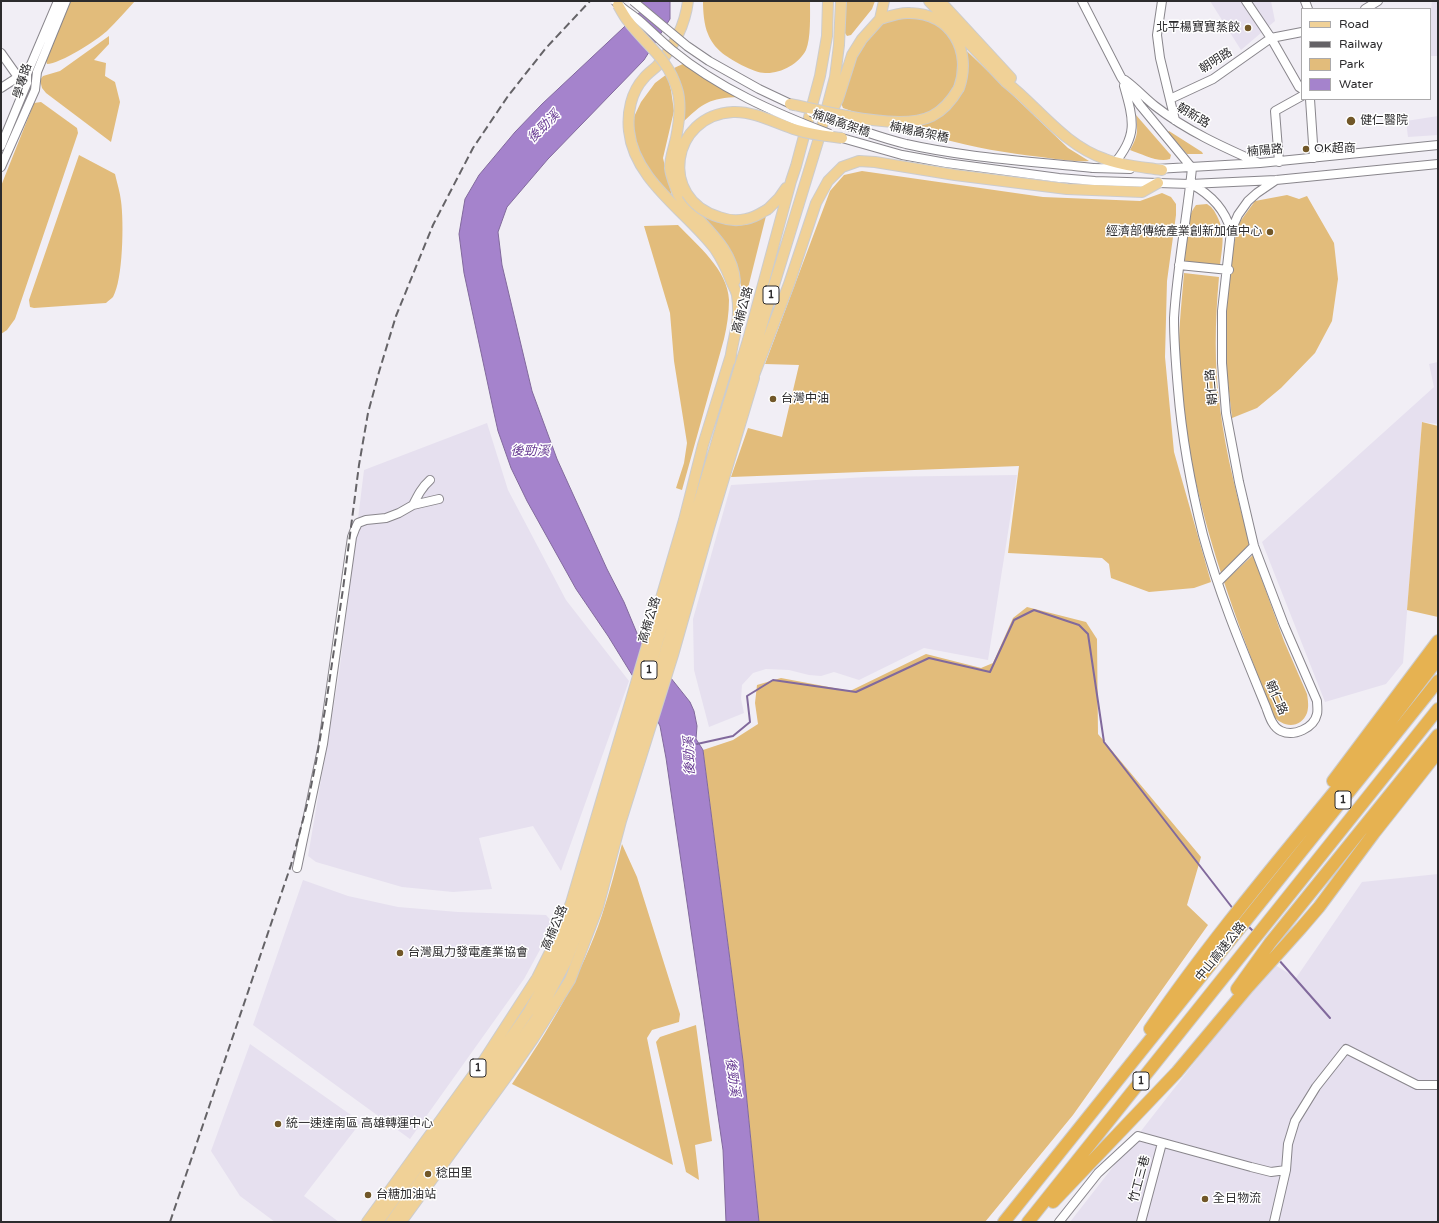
<!DOCTYPE html>
<meta charset="utf-8">
<style>
body{margin:0}
#map{position:relative;width:1439px;height:1223px;overflow:hidden;background:#f1eef5;font-family:"Varela Round",sans-serif}
canvas{display:block}
.frame{position:absolute;inset:0;border:2px solid #2c2b2d;pointer-events:none}
.legend{position:absolute;left:1301px;top:8px;width:130px;height:92px;box-sizing:border-box;background:#fff;border:1px solid #abaaab;margin:0;padding:5px 7px;list-style:none;font-size:12px;color:#2c2b2d}
.legend li{display:flex;align-items:center;gap:8px;height:20px}
.legend b{width:20px;border:1px solid #abaaab}
</style>
<div id="map">
<canvas width="1439" height="1223"></canvas>
<div class="frame"></div>
<ul class="legend">
<li><b style="height:5px;background:#f0d197"></b>Road</li>
<li><b style="height:5px;background:#656367"></b>Railway</li>
<li><b style="height:11px;background:#e2bc7b"></b>Park</li>
<li><b style="height:11px;background:#a583cc"></b>Water</li>
</ul>
</div>
<script>
const g = document.querySelector('canvas').getContext('2d');
g.lineJoin = 'round';
function paint(path, color) { g.fillStyle = color; g.fill(path, 'evenodd'); }
function stroke(path, color, width, dash) { g.strokeStyle = color; g.lineWidth = width; g.lineCap = dash ? 'butt' : 'round'; g.setLineDash(dash || []); g.stroke(path); }
function write(font, color, halo, rows, align = 'center') {
  g.font = font + ' "Varela Round","Noto Sans TC",sans-serif'; g.lineWidth = 3; g.setLineDash([]); g.textBaseline = 'middle'; g.strokeStyle = halo; g.fillStyle = color; for (const [text, x, y, turn = 0] of rows) {
    g.save(); g.translate(x, y); g.rotate((+turn || 0) * Math.PI / 180); g.textAlign = isNaN(turn) ? turn : align; if (halo) g.strokeText(text, 0, 0); g.fillText(text, 0, 0); g.restore();
  }
}
const built = new Path2D(`
 M1210 1H1271L1275 21 1241 50Z
 M1432 1H1438V56H1430V19Z
 M1438 116V135L1408 137 1406 121Z
 M1438 362V424L1422 422 1403 663 1386 684 1325 702 1262 542 1434 387 1429 364Z
 M487 423 508 490 566 600 629 681 561 871 533 826 479 838 492 889 453 892 402 887 316 862 308 856 339 674 364 470Z
 M1017 475 988 660 924 648 859 680 834 672 821 676 809 675 789 670 766 669 753 673 742 685 741 699 744 713 709 727 694 670 693 619 731 485 867 477Z
 M1438 874V1222H1070L1272 963 1296 978 1362 882Z
 M303 880 348 896 398 907 458 912 546 915 554 924 524 979 410 1139 253 1025Z
 M250 1044 361 1122 304 1196 339 1222H275L240 1196 211 1151Z`);
const green = new Path2D(`
 M68 1H135C126 11 117 21 107 31 97 40 60 64 47 64L45 58Z
 M703 1H810C810 15 811 38 806 50 799 64 780 74 765 73 754 73 729 59 721 52 716 48 710 40 708 34 704 25 703 11 703 1Z
 M843 1H875L872 9 851 35 847 36 843 30Z
 M904 17C924 18 931 19 947 32L1068 148 1089 161C1073 162 1057 159 1041 157 973 150 907 131 843 108L841 103C850 76 858 36 886 21 891 18 899 18 904 17Z
 M109 36V44L94 60 106 63 105 76 115 82 120 102 111 142 46 93 42 88 40 80 43 76 60 71Z
 M685 63 739 97C709 98 703 103 682 123V90L674 68Z
 M667 74 671 90 674 111 663 158 673 200 647 169 631 133 632 121 641 102 655 83Z
 M41 102 77 128 78 133 15 319 7 330 1 334V186L34 103Z
 M1136 115 1169 153 1171 155 1170 159C1158 163 1142 154 1130 150 1138 136 1138 132 1136 115Z
 M1169 131 1202 152 1203 154H1187L1168 132Z
 M79 155 115 174C117 183 120 192 121 201 124 222 123 280 113 297 111 299 108 301 106 303L34 308 30 307 29 300Z
 M862 171 1043 197 1140 201 1162 193 1171 197 1176 204V215L1167 281 1165 357 1174 452 1211 582 1194 588 1149 592 1111 578 1109 564 1102 558 1008 553 1019 466 731 477 748 428 782 437 799 365 765 364 830 191 844 175Z
 M1287 195 1299 199 1307 196 1334 243 1338 279 1332 321 1315 353 1281 388 1257 408 1232 418 1226 365V311L1232 252 1239 223 1255 201Z
 M689 203 711 217 766 216 748 288 741 286 738 272Z
 M1207 204C1212 207 1214 210 1217 216 1226 234 1222 247 1220 266L1185 262C1186 244 1184 220 1196 205Z
 M678 225C697 245 728 270 729 300 729 313 727 326 724 339L682 490 676 488 684 463 687 443 674 361 670 313 644 226Z
 M1184 273 1219 277C1215 321 1214 365 1220 408 1226 455 1238 500 1250 545L1221 573C1198 501 1180 426 1179 349 1179 324 1182 299 1184 273Z
 M1422 422 1438 426V617L1407 610Z
 M1253 555 1284 641 1307 694C1308 700 1309 707 1307 713 1301 729 1282 728 1273 715 1267 706 1264 691 1260 681 1247 648 1235 615 1224 582Z
 M1027 607 1086 622 1097 639 1098 734 1201 857 1187 905 1208 925 1073 1115 985 1222H759L743 1061 703 750 733 740 758 724 755 703 757 685 781 678 850 691 926 654 981 668 993 663 1013 618Z
 M622 844 637 877 680 1014 679 1022 652 1030 647 1038 673 1165 512 1084C548 1031 582 975 602 915 610 891 616 867 622 844Z
 M696 1025 712 1141 695 1145 699 1180 686 1172 656 1042 660 1037Z`);
const water = new Path2D(`
 M642 1H670V19L644 60 548 159 507 207 498 232 502 265 532 391 557 459 607 569 624 602 639 638 690 702 694 711 697 726 696 739 703 750 743 1061 759 1222H726L723 1150 666 758 660 726 645 696 608 636 576 589 527 501 511 468 498 431 494 413 464 273 459 234 465 199 479 175 515 132 542 104 639 13Z`);
const stream = new Path2D(`
 M697 744 733 736 750 722 747 696 773 680 856 692 929 658 990 672 1014 620 1034 610 1079 625 1088 634 1104 742 1234 910
 M1247 925 1254 932
 M1278 959 1330 1018`);
const minor = new Path2D(`
 M1082 1 1121 77 1140 105 1192 168
 M1162 1 1157 35 1160 58 1175 120
 M1246 1 1271 38 1299 87 1302 89
 M1305 1 1308 9
 M1365 9 1378 1
 M1 53 18 77 27 83
 M1125 80C1136 88 1145 98 1155 106 1187 131 1223 147 1259 163
 M1 88 18 77
 M1170 99 1213 79 1271 38 1302 32
 M1310 99 1314 158
 M842 138 902 155 946 163 1059 178 1095 181 1190 184 1276 180 1438 164
 M1 146 27 83V74L58 1
 M1279 162 1275 111 1302 96
 M1113 165C1138 136 1134 121 1124 86
 M1 167 35 90 37 72 66 1
 M1093 168 1130 169
 M1192 168C1187 218 1177 268 1174 318 1174 342 1176 366 1178 389 1182 438 1191 487 1203 535 1219 594 1243 651 1266 707 1269 715 1272 727 1281 731 1294 737 1314 728 1317 714 1318 710 1317 705 1317 701L1284 625 1254 546 1239 482 1226 413 1222 363V311L1231 231 1238 215 1248 201 1257 193 1276 180
 M1156 169 1260 163 1438 145
 M1191 184C1210 194 1225 209 1231 231
 M1179 265 1229 270
 M413 505C418 495 422 487 430 480
 M1218 582 1254 546
 M297 868 323 744 352 537 355 529 358 523 366 520 386 518 399 513 413 505 439 499
 M1059 1222 1098 1173 1138 1136 1251 1167 1271 1172 1286 1170 1288 1144 1295 1121 1316 1087 1346 1049 1417 1085H1438
 M1141 1222 1162 1143
 M1274 1222 1286 1170`);
const major = new Path2D(`
 M688 1C685 25 673 48 657 66 653 70 648 73 644 78 631 92 627 113 629 131 634 180 687 212 715 249 721 258 726 268 730 278 732 284 736 290 737 295 741 322 733 336 730 361
 M929 1 1006 82C1039 108 1064 145 1105 159 1123 166 1143 167 1162 170
 M940 1 1011 78
 M880 19C890 16 900 12 910 13 952 14 972 51 959 88
 M830 115 838 99 852 55 862 39 880 19 884 1
 M678 194C697 224 732 243 735 281
 M768 209 779 198 786 188
 M751 383 789 284 816 203 828 181 842 167 859 161 875 162 955 175 1067 189 1142 192 1158 183
 M367 1222 484 1060 537 978 559 934 571 903 621 734 684 520 703 445 731 355
 M378 1222 488 1070 529 1011 550 974 567 936 580 904 723 421 748 340 791 181 796 166 820 76 827 36 828 1
 M391 1222 536 1019 566 962 588 906 667 646 723 452 819 138 835 77 839 45 841 1
 M401 1222 508 1075 533 1039 570 980 598 907 621 821 673 655 709 528 754 378`);
const highway = new Path2D(`
 M1333 781 1438 641
 M1237 989 1270 943 1438 735
 M1150 1029C1212 938 1284 854 1353 769 1382 733 1410 695 1438 659
 M1053 1202 1177 1072 1248 987 1301 928 1319 907 1374 833 1438 752
 M1004 1222 1438 681
 M1028 1222 1438 709`);
const rail = new Path2D(`
 M170 1222 291 865 308 801 316 762 326 704 343 589 359 465 368 413 379 372 396 316 433 225 473 148 508 96 546 48 590 1`);
const minorBridge = new Path2D(`
 M615 1C622 9 632 14 641 22 651 31 661 41 672 50 718 88 775 113 830 134
 M633 1 687 46 709 61 759 89 795 106
 M811 112C842 124 874 136 906 144 968 158 1031 161 1093 168`);
const majorBridge = new Path2D(`
 M618 5C621 10 624 16 628 21 646 45 668 58 677 89 682 104 679 123 676 138 674 148 670 157 670 168 671 177 675 185 678 194
 M790 104C825 111 900 132 932 116 944 110 952 100 959 88
 M768 209C761 213 754 218 746 219 737 221 727 220 719 217 658 199 671 115 733 112 755 111 777 124 797 130 812 135 827 136 842 138`);
const markers = [
 [1248,28,4,"#715728"],
 [1351,121,5,"#715728"],
 [1306,149,4,"#715728"],
 [1270,232,4,"#715728"],
 [773,399,4,"#715728"],
 [400,953,4,"#715728"],
 [278,1124,4,"#715728"],
 [428,1174,4,"#715728"],
 [368,1195,4,"#715728"],
 [1205,1199,4,"#715728"]
];
const shields = [
 [771,295,16],
 [649,670,16],
 [1343,800,16],
 [478,1068,16],
 [1141,1081,16]
];
const shieldNames = [
 ["1",771,295],
 ["1",649,670],
 ["1",1343,800],
 ["1",478,1068],
 ["1",1141,1081]
];
const poiNames = [
 ["北平楊寶寶蒸餃",1240,28,"right"],
 ["健仁醫院",1360,121],
 ["OK超商",1314,149],
 ["經濟部傳統產業創新加值中心",1262,232,"right"],
 ["台灣中油",781,399],
 ["台灣風力發電產業協會",408,953],
 ["統一速達南區 高雄轉運中心",286,1124],
 ["稔田里",436,1174],
 ["台糖加油站",376,1195],
 ["全日物流",1213,1199]
];
const streetNames = [
 ["朝明路",1216,61,-32],
 ["學專路",23,81,-73],
 ["朝新路",1193,116,31],
 ["楠陽高架橋",841,124,19],
 ["楠楊高架橋",919,133,12],
 ["楠陽路",1265,151,-5],
 ["高楠公路",743,310,-75],
 ["朝仁路",1212,387,-95],
 ["高楠公路",650,620,-73],
 ["朝仁路",1276,698,66],
 ["高楠公路",555,928,-67],
 ["中山高速公路",1221,952,-51],
 ["竹工三巷",1140,1179,-75]
];
const waterNames = [
 ["後勁溪",544,127,-45],
 ["後勁溪",530,452],
 ["後勁溪",690,756,-92],
 ["後勁溪",732,1077,82]
];
paint(built, '#e6e0ef');
paint(green, '#e2bc7b');
paint(water, '#a583cc');
stroke(water, '#81699c', 1);
stroke(stream, '#81699c', 2);
stroke(minor, '#89868c', 10);
stroke(major, '#cccccd', 12);
stroke(highway, '#cccccd', 14);
stroke(minor, '#fff', 8);
stroke(major, '#f0d197', 10);
stroke(highway, '#e6b251', 12);
stroke(rail, '#656367', 2, [8, 4]);
stroke(minorBridge, '#89868c', 10, []);
stroke(majorBridge, '#cccccd', 12, []);
stroke(minorBridge, '#fff', 8);
stroke(majorBridge, '#f0d197', 10);
for (const [x, y, r, color] of markers) { const dot = new Path2D(); dot.arc(x, y, r, 0, 2 * Math.PI); g.fillStyle = color; g.fill(dot); stroke(dot, '#fff', 1.5); }
for (const [x, y, w] of shields) { const box = new Path2D(); box.roundRect(x - w / 2, y - 9, w, 18, 3); g.fillStyle = '#fff'; g.fill(box); stroke(box, '#2c2b2d', 1); }
write('bold 11px', '#2c2b2d', null, shieldNames);
write('12px', '#2c2b2d', '#fff', poiNames, 'left');
write('12px', '#2c2b2d', '#fff', streetNames);
write('italic 13px', '#683b93', '#fff', waterNames);
</script>
